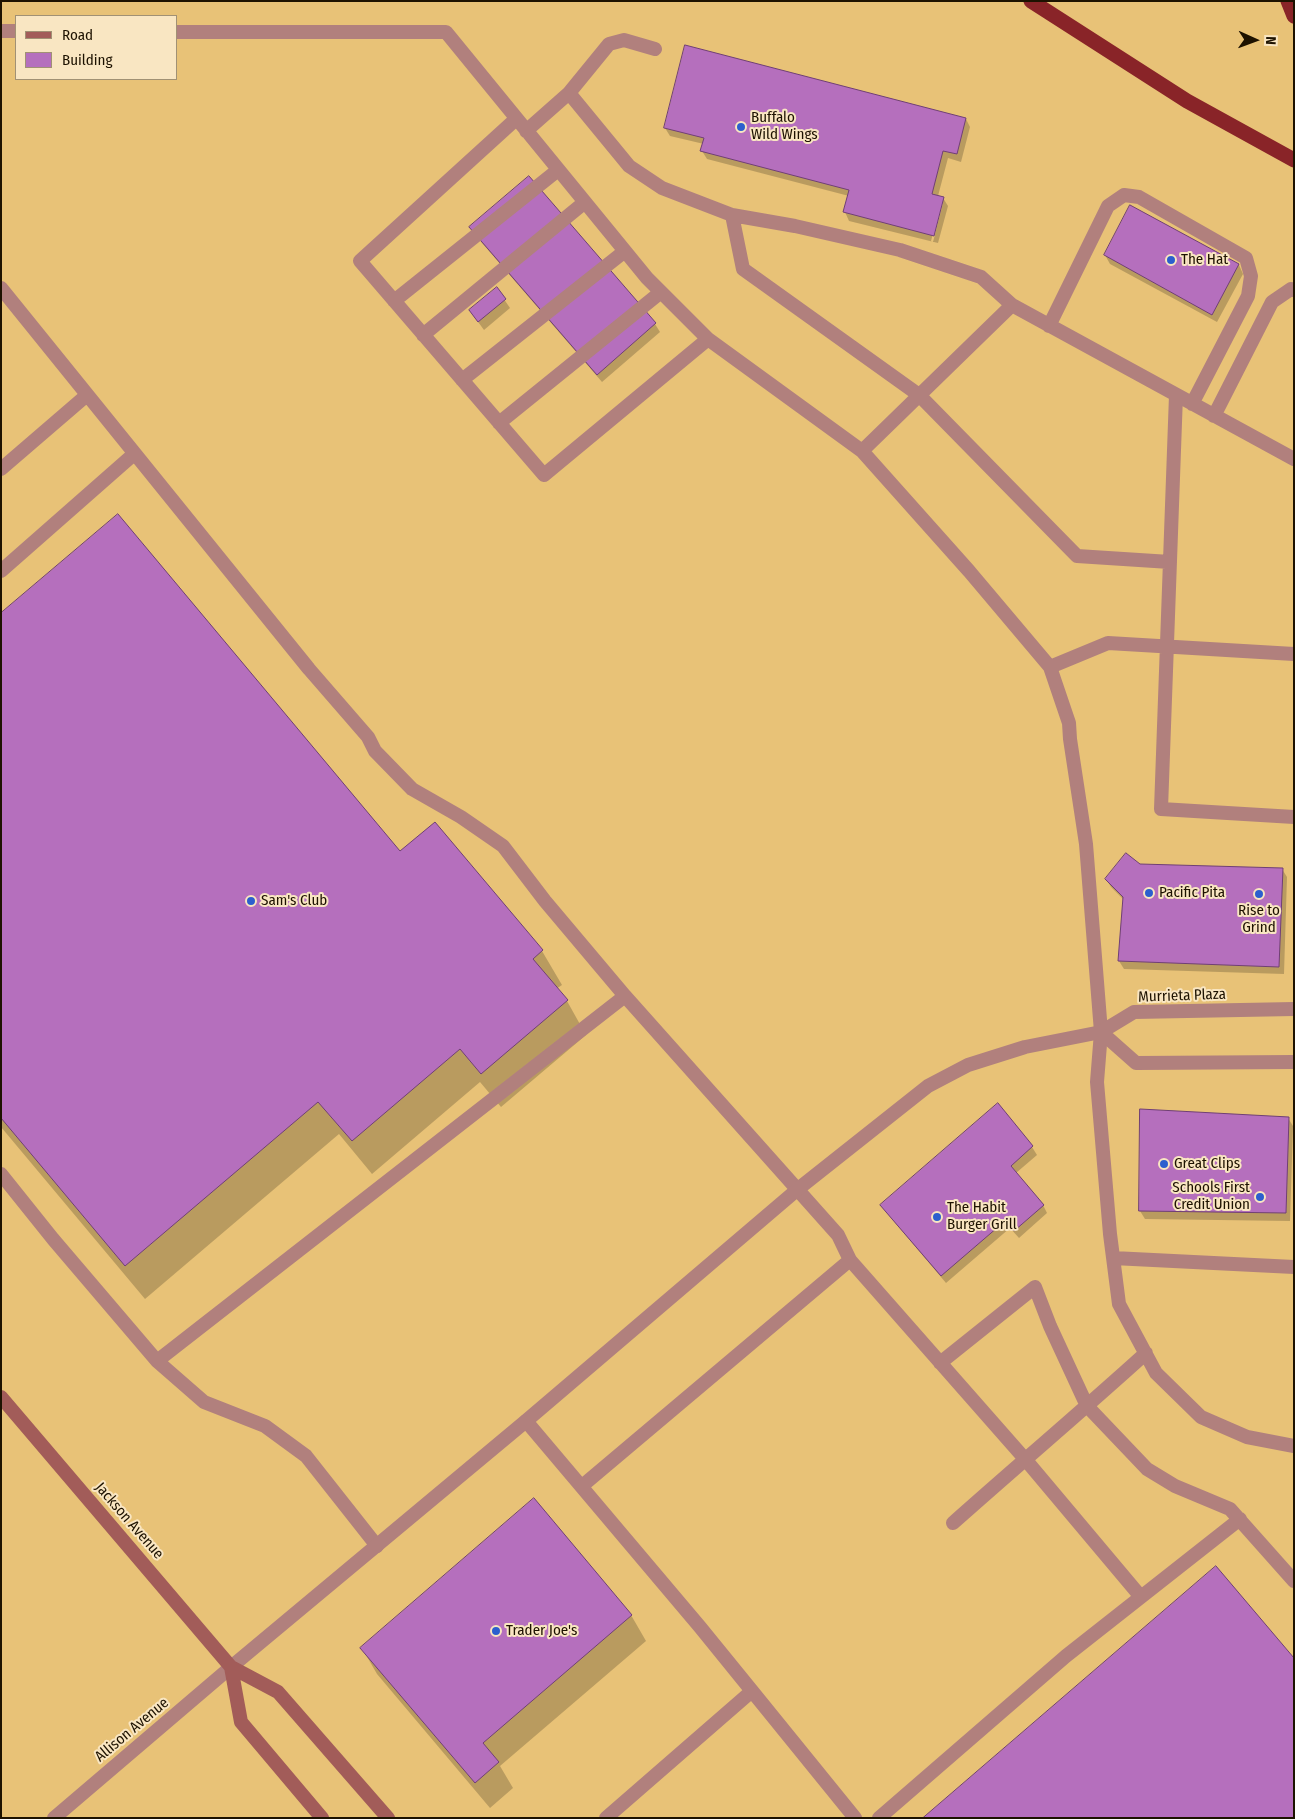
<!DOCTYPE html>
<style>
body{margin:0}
#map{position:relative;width:1295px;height:1819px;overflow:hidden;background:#e8c277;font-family:"Fira Sans Condensed",sans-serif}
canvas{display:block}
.frame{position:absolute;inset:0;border:2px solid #1d1200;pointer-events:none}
.legend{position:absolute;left:15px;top:15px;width:162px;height:65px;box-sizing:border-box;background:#f9e6c2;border:1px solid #a19174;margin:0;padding:6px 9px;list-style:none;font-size:15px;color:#1d1200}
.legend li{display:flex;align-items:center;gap:10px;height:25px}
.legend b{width:25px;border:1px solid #a19174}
.north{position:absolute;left:1230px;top:15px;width:50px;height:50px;-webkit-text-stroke:4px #f9e6c2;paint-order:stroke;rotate:92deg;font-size:14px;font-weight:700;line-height:20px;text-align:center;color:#1d1200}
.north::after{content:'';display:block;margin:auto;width:18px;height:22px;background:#1d1200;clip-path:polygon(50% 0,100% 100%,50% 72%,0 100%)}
</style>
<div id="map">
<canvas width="1295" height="1819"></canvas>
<div class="frame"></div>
<ul class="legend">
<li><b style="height:6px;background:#a25c59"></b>Road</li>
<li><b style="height:14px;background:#b56fbd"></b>Building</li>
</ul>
<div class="north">N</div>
</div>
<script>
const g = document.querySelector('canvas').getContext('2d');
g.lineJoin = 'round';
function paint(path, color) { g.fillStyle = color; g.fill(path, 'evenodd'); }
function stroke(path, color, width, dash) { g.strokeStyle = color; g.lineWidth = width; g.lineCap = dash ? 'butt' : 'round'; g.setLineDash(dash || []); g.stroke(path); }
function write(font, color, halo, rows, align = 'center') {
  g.font = font + ' "Fira Sans Condensed",sans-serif'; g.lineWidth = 4; g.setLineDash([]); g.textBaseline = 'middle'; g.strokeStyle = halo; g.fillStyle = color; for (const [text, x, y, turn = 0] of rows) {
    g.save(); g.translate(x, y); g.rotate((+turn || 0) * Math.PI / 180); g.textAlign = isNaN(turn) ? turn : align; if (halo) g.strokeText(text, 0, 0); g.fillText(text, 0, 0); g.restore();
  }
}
const shadow = new Path2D(`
 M966 119 970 127 961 162 948 158 938 196 943 198 948 206 938 243 849 221 845 212 849 196 707 159 702 151 704 144 670 136 665 128ZM941 203H943L933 242 931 241Z
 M528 177 655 324 660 332 602 382 476 236Z
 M1131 207 1239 265 1243 274 1217 322 1110 264 1105 255Z
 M497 289 510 308 484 330 470 311Z
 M1 614 400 853 435 824 542 951 562 985 556 989 567 1001 586 1035 501 1107 480 1082 372 1174 339 1134 145 1299 1 1127Z
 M1139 865 1282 869 1287 877 1284 974 1124 969 1119 961 1124 900 1111 887 1106 879Z
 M997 1105 1032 1147 1037 1155 1016 1173 1043 1205 1047 1213 1019 1238 1010 1228 946 1283 887 1213 882 1205Z
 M1288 1118 1293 1126 1290 1221 1145 1219 1140 1211Z
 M631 1615 646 1641 500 1766 513 1788 490 1808 377 1674 362 1648Z`);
const building = new Path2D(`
 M685 45 966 118 957 154 943 151 932 194 944 197 934 236 843 212 849 190 700 151 704 138 664 128Z
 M529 176 656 323 597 375 469 227Z
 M1130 205 1239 264 1212 315 1104 255Z
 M497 287 506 299 478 322 469 310Z
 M118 514 400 851 435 822 543 950 533 959 568 1000 481 1074 460 1049 352 1141 318 1102 125 1266 1 1118V613Z
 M1126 853 1140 864 1283 868 1279 967 1118 961 1123 897 1105 879Z
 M998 1103 1033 1146 1011 1166 1044 1205 1014 1231 1005 1221 941 1276 880 1205Z
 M1140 1109 1289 1117 1286 1213 1139 1211Z
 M534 1498 632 1615 483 1743 499 1762 475 1783 360 1648Z
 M1216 1566 1294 1658V1818H923Z`);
const service = new Path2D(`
 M1 31H16
 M176 32H446L647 278 708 339 862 451 969 571 1050 667 1069 723 1070 739 1086 844 1101 1032 1097 1082 1110 1234 1119 1304 1156 1373 1201 1417 1247 1437 1294 1446
 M569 93 609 44 624 40 655 49
 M516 119 360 261 544 475 708 339
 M526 131 569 93 629 166 662 188 732 215 743 269 919 395 1077 556 1170 562
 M732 215 795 226 900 250 981 277 1012 305
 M1 288 309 669 368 737 375 751 412 789 461 817 503 846 545 901 625 996 838 1235 850 1260 1025 1459 1141 1597
 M394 301 558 170
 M1049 326 1108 206 1124 195 1139 197 1246 258 1251 276 1248 296 1192 404
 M423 335 585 202
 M462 380 625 251
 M1176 395 1161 809 1294 817
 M1214 416 1272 302 1291 289 1294 290
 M499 423 661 292
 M862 451 1012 305 1294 459
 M1 469 87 395
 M1 571 134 454
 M1050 667 1108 643 1294 654
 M1 1174 53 1239 157 1361 204 1402 265 1426 306 1456 377 1546
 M1113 1258 1294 1267
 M157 1361 625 996
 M940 1363 1035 1287 1050 1326 1087 1406 1147 1469 1175 1486 1230 1509 1294 1581
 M526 1421 700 1627 752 1691 606 1818
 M582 1486 850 1260
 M953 1523C1017 1466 1082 1411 1146 1353
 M752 1691 855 1818
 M879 1818 1066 1656 1240 1519`);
const minor = new Path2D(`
 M1101 1032 1136 1063 1294 1062
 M54 1818 231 1667 526 1421 798 1189 928 1086 968 1065 1025 1047 1101 1032 1134 1012 1294 1009`);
const secondary = new Path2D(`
 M1 1397 231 1667 278 1692 388 1818
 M231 1667 241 1722 322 1818`);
const motorway = new Path2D(`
 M1031 1 1187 101 1294 160
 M1288 1 1294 16`);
const markers = [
 [741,127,5,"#2c5fce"],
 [1171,260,5,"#2c5fce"],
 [1149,893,5,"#2c5fce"],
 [1259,894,5,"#2c5fce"],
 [251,901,5,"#2c5fce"],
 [1164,1164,5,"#2c5fce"],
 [1260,1197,5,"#2c5fce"],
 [937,1217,5,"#2c5fce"],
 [496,1631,5,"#2c5fce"]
];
const poiNames = [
 ["Buffalo",751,118],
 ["Wild Wings",751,135],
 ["The Hat",1181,260],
 ["Pacific Pita",1159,893],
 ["Sam's Club",261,901],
 ["Rise to",1259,911,"center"],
 ["Grind",1259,928,"center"],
 ["Great Clips",1174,1164],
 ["Schools First",1250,1188,"right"],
 ["Credit Union",1250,1205,"right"],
 ["The Habit",947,1208],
 ["Burger Grill",947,1225],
 ["Trader Joe's",506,1631]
];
const streetNames = [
 ["Murrieta Plaza",1182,996,-2],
 ["Jackson Avenue",129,1521,49],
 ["Allison Avenue",132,1730,-40]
];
paint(shadow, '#0003');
paint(building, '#b56fbd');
stroke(building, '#6f3f75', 1);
stroke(service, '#b1807d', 14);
stroke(minor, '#b1807d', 14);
stroke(secondary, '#a25c59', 14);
stroke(motorway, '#892428', 15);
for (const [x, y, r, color] of markers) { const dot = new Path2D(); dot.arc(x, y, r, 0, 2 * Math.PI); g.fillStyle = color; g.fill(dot); stroke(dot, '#f9e6c2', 2); }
write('15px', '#1d1200', '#f9e6c2', poiNames, 'left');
write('15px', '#1d1200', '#f9e6c2', streetNames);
</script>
